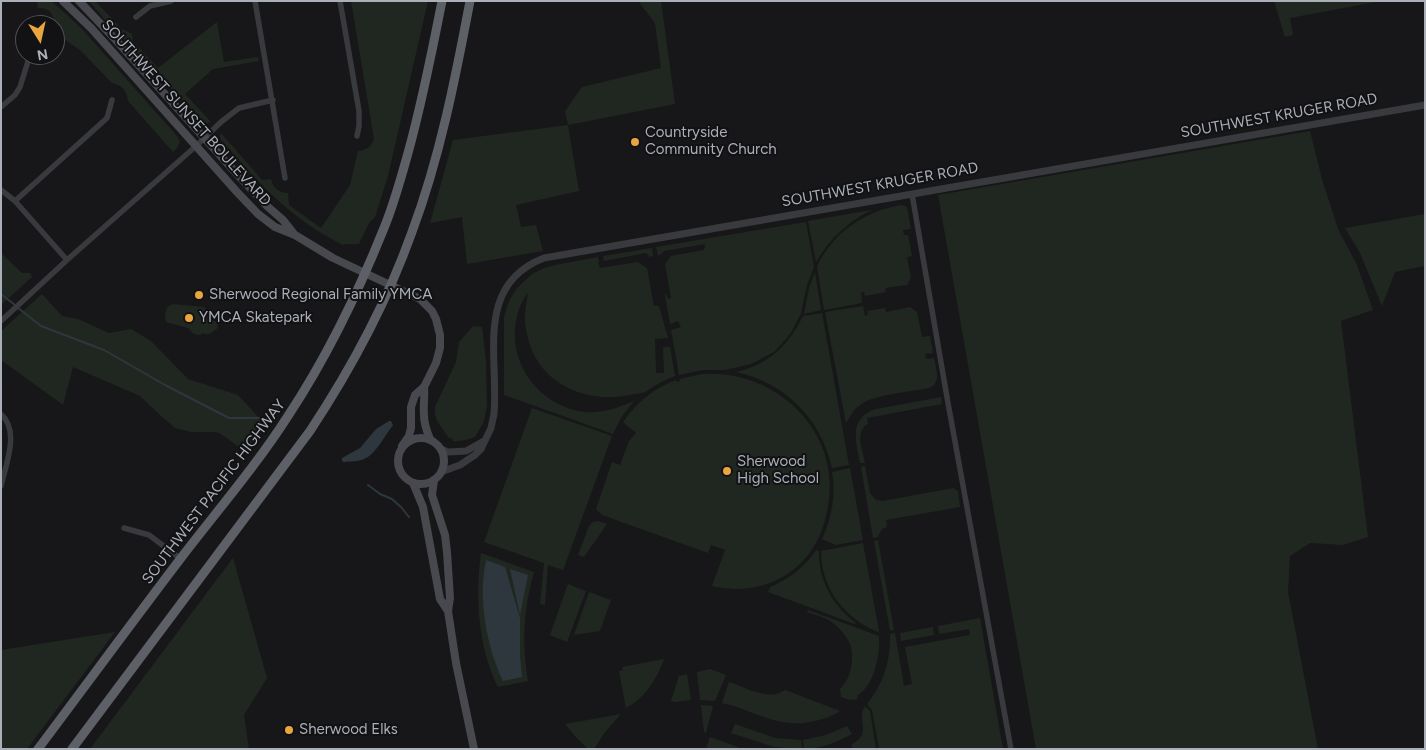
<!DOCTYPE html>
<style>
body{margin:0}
#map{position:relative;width:1426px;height:750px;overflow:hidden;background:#171719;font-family:Figtree,sans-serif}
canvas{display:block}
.frame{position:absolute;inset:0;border:2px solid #aaafb8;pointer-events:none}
.north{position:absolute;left:15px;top:15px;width:50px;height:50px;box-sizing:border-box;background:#121214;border:1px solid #4f5156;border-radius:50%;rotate:170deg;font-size:14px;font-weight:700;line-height:20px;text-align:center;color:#aaafb8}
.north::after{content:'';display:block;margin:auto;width:18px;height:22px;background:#e9a540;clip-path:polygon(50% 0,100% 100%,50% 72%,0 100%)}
</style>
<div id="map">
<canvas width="1426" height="750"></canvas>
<div class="frame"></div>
<div class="north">N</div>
</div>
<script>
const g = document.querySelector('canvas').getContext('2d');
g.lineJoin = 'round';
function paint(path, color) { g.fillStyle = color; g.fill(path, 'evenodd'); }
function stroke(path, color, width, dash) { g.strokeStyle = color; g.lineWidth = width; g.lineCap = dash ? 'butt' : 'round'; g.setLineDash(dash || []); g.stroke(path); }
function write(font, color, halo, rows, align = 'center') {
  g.font = font + ' Figtree,sans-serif'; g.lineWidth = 4; g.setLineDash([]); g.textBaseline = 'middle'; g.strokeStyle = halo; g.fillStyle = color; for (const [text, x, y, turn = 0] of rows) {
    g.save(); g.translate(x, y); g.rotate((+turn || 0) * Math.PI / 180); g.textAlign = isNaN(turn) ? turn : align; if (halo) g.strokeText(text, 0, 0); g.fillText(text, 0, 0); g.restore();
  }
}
const green = new Path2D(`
 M35 1H51L65 13 83 30 177 136 180 142 177 148 173 152 128 101C127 91 122 85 112 83L80 50 55 33C55 20 54 7 38 8L37 2Z
 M89 1H95L123 30H124L132 34 133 41 158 68 217 22 224 62 258 57 259 61 213 69 185 94 211 122 205 124 105 20Z
 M351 1H428L388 176 375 217 369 223 359 244H344L343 245C289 218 261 185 221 140L220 136 221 133 262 180 271 179C273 188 279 193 288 193L289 205 321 228 350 185 358 151C366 150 372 147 374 139Z
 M638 1H661L675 104 568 125 579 191 516 205 521 227 536 225 543 251 467 264 462 217 430 223 453 140 568 125 565 111 582 87 661 68 655 23Z
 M1274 1H1381L1290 18 1293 35 1285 37Z
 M1310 131 1322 179 1338 229 1357 265 1373 310 1341 321 1368 537 1343 545 1310 543 1290 556 1288 592 1318 749H1036L938 195Z
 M901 205 907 207 911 229 903 230 904 235H908L912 256 907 257 911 278 907 285 885 288 886 292 865 296 864 292 861 293 862 303 824 310 817 266C834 232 863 212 901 205Z
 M872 210C847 222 830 239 816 262L808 221Z
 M1425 214V266L1395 272 1382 306 1360 253 1345 228Z
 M806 222 814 267 807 285 801 313 792 331 786 339 774 352 751 364 725 370H703L679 375 671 330 681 327 678 321 670 324 665 295 666 294 668 299 671 298 665 264 671 256 704 250 705 244 664 251 660 255H658L656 247Z
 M652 248 653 256 650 257 646 253 604 261 603 256Z
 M1 253 22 273H30L32 277 1 305Z
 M598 257 599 262H598L600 268 638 262 647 268 654 306H659L668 338 655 339 656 373H664L663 347H670L675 376C669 378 663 381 658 384 653 386 649 390 645 392 642 393 637 394 634 394 592 405 542 387 529 342 527 334 524 324 525 316 525 308 527 300 528 293 521 302 518 310 516 321 508 365 541 407 585 412 602 414 619 407 634 401L622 416 613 434 504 395V317L509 301 517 288 532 274 544 268 555 265Z
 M815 272 821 310 804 314 809 288Z
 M42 294 62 316 78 319 109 333 131 329 151 341 188 379 238 395 261 420 273 402 280 407 253 445 244 449 239 447 221 434 216 432H191L175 428 159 414 140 396 73 367 63 405 1 360V331Z
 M173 304 204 307 214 317V320L217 323 218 328C211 332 211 336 202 333L201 335C193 335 193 333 188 328L166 322 165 317 167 307Z
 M863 306 865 316 868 315 867 311 885 308 886 312 910 307 917 312 922 337 930 336 933 353 925 354 926 359 934 358C936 369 942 383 929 388 911 392 874 394 860 405 853 410 850 417 846 423L825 312Z
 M822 313 849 465 832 468C821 419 786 383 736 372 768 365 789 345 803 316Z
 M473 326 482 327 486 362 487 406 484 421 475 437C468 439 461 442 453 441L452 438H449L437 421 435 414V407L456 362 459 342Z
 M702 374C782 369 849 440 825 520 819 543 806 562 786 575 763 589 738 592 712 586L725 550 711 545 708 553 602 515 596 509 612 462 620 465 629 441 636 433 623 422C637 402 653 389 676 380V382L680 381V379Z
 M941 397 942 404 867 418 868 424C854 431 863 451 865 463H860C856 441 848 418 876 409Z
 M532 408 612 436 563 570 548 565 545 605 540 604 544 563 484 542Z
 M865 466 870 493 876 500 883 501 953 488 958 491 960 507 886 520 887 527 882 529 878 537 873 538 861 467Z
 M850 468 863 540 836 545 822 539C832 518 836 494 832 472Z
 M598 521 607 524 584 557 578 555 589 526 593 522Z
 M878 540 894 630 890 631 874 541Z
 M863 543 879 631 878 632C844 618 821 588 821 551Z
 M816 550 819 551C818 580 833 606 856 623L855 624 768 592 770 587C789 579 805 567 816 550Z
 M481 553 534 572C523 612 522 640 528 681L498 687C478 647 475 597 481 553Z
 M233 558 267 678 244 715 249 749H90Z
 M568 584 586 591 567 642 550 635Z
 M589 592 611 600 600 631 574 635Z
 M808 610 879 636C880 656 875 684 857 696L858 699 850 700 841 697 840 689C851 679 855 658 850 644 847 637 840 628 833 623 826 617 815 615 807 612Z
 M980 618 1003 749H879L872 710 867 704C883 684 891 661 890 634L895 633 904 686 912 684 905 647 970 635 969 629 939 634 938 626Z
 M933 627 934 635 901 641 900 633Z
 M115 632 27 749H1V650Z
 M664 659C657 679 645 698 626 708L619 671 623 670 622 667Z
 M710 669 726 675 715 701 700 700 697 672Z
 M687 674 691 700 675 702 671 701 679 676Z
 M729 682C745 687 769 702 785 690L840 711C833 716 824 719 815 721 779 730 754 710 722 703Z
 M701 705 713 706 706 733 704 732Z
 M865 706 870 711 876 749H853L851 745C874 732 855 722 865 706Z
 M621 714 605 732 594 749H588L574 735 565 724Z
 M735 724 775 738 801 740 802 749 774 747 731 733Z
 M847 726 852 734C837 742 821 749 804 749L803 740 826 735Z
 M710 737 743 749H706Z`);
const water = new Path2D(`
 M389 421H391L393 425 391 428C384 437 375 455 364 459 358 462 350 461 344 462L342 461V458L360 448 376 429Z
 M486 560 505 567 520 618V656L522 677 503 681C486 645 478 599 486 560Z
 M510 569 528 575 520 615Z`);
const stream = new Path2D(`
 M1 294 15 305
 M18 308 41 326 104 350 165 385 229 418H270
 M368 485 380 494 392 499 401 507 409 517`);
const minor = new Path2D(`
 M255 1 285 178
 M340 1 359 111V126L357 136
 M136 17 150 6 171 1
 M40 25V24
 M1 107 15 95 20 87 30 55
 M1 190 15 201 67 260
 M912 194 948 403 1011 749
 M15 201 107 118 112 100
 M1 321 67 260 196 146 221 122 239 108 273 100
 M1 414C20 431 6 464 1 486
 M124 528 149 535 181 559`);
const tertiary = new Path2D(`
 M441 449 448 452 466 451 484 441
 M441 472 460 465 475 455 481 449 491 428 494 414C499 357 474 285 544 258L1425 105`);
const secondary = new Path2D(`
 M63 1 91 28 237 192 258 214 275 227 295 235 333 258 420 299 432 311 436 319 440 335V348L436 363 424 387 415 395 411 407V428L409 436 402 446
 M79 1 115 39 237 174 267 206 283 220 294 234
 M424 387C425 397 423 406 424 415 424 424 427 432 430 439
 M398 461a23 23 0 1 1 46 0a23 23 0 1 1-46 0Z
 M434 480 432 495 445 535 447 552 450 598 448 611 456 663 474 749
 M413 483 423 507 440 599 448 611`);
const trunk = new Path2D(`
 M38 749C86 685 133 621 181 558 217 511 256 466 288 416 327 357 358 293 384 228 394 204 401 178 408 153 422 103 432 52 442 1
 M72 749 310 431C351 369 387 302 412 232 440 157 455 80 470 1`);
const markers = [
 [635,142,5,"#e9a540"],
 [199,295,5,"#e9a540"],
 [189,318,5,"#e9a540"],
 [727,471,5,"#e9a540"],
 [289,730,5,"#e9a540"]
];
const streetNames = [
 ["SOUTHWEST SUNSET BOULEVARD",186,113,48],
 ["SOUTHWEST KRUGER ROAD",1279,116,-10],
 ["SOUTHWEST KRUGER ROAD",880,185,-10],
 ["SOUTHWEST PACIFIC HIGHWAY",214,492,-53]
];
const poiNames = [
 ["Countryside",645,133],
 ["Community Church",645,150],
 ["Sherwood Regional Family YMCA",209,295],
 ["YMCA Skatepark",199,318],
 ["Sherwood",737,462],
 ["High School",737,479],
 ["Sherwood Elks",299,730]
];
paint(green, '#202720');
paint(water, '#2e373d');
stroke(stream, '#2e373d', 2);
stroke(minor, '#393a3e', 5.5);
stroke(tertiary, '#393a3e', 7);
stroke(secondary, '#47494e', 8);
stroke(trunk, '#5d6066', 9);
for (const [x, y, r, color] of markers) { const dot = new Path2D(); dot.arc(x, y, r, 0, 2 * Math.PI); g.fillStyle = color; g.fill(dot); stroke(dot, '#121214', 2); }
write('15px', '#aaafb8', '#121214', streetNames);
write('15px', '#aaafb8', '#121214', poiNames, 'left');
</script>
